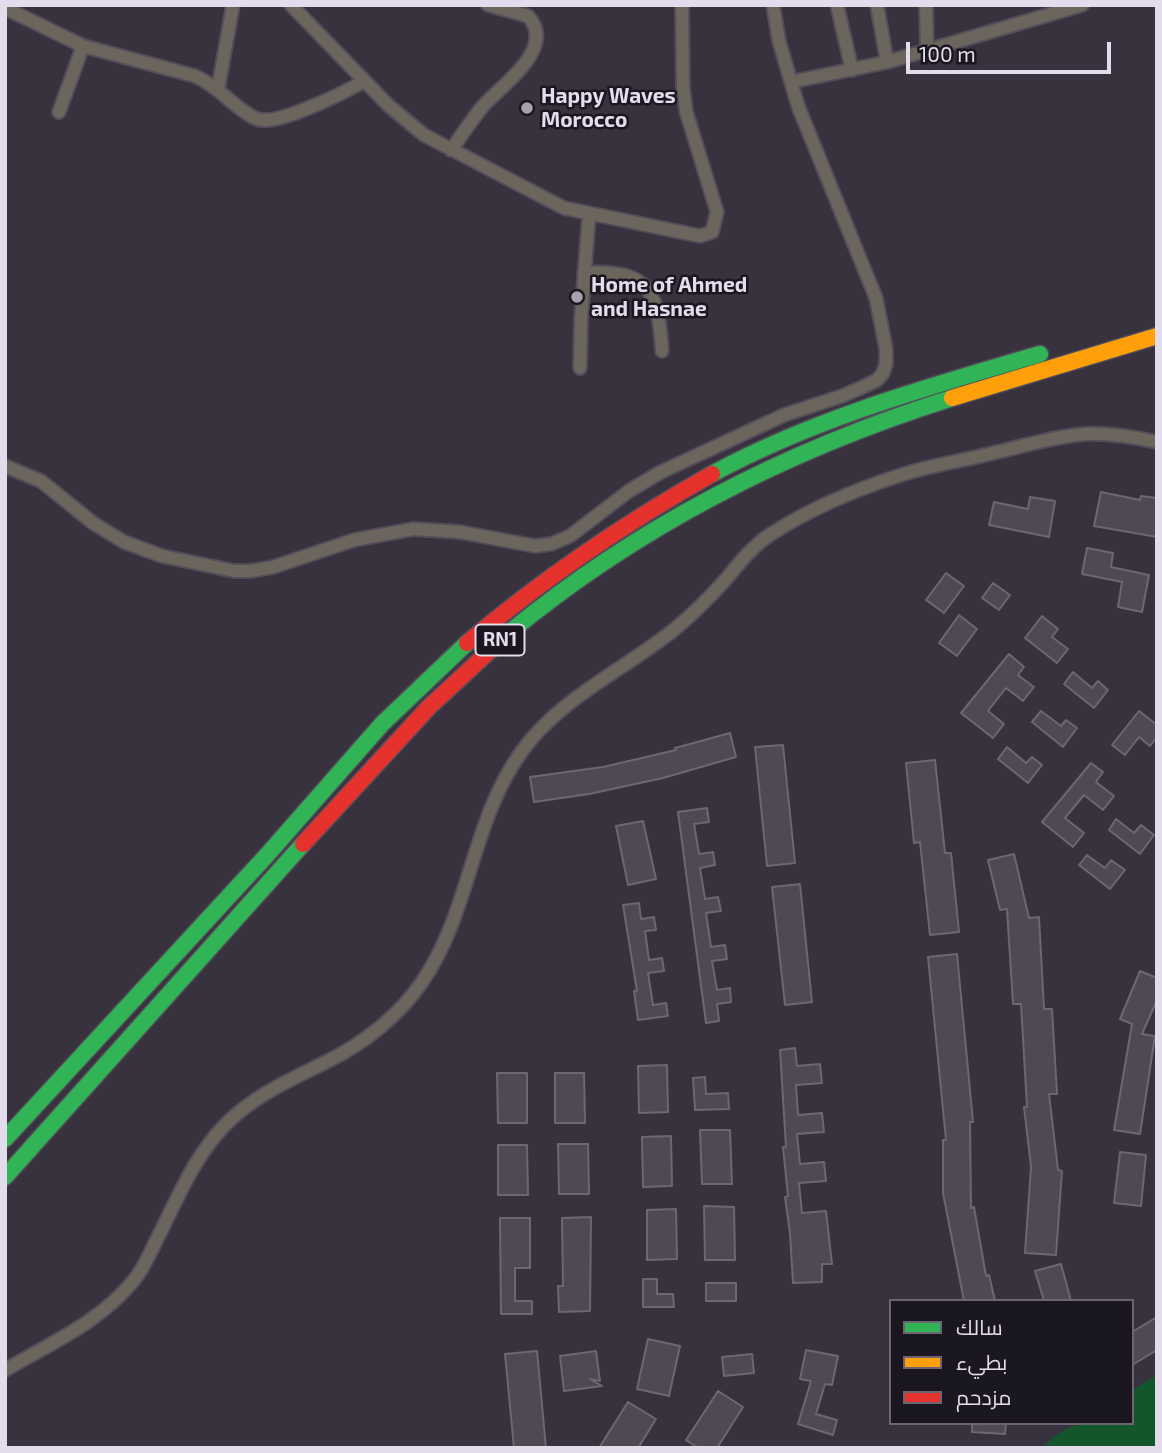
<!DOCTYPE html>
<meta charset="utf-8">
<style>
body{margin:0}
#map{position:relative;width:1162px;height:1453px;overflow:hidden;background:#37323e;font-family:"Exo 2",Cairo,sans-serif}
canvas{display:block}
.frame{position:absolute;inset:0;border:7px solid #e2dcec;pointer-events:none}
.legend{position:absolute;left:889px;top:1299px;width:245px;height:126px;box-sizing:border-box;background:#1b1721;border:2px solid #6b6672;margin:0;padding:9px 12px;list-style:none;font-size:21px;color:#e2dcec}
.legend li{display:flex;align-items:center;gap:14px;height:35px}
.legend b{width:35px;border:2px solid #6b6672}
.scale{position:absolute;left:906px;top:42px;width:205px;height:32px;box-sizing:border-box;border:4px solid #e2dcec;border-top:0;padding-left:9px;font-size:21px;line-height:24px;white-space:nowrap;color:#e2dcec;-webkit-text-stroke:5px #1b1721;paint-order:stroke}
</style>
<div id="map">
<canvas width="1162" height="1453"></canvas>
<div class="frame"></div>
<ul class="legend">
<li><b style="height:9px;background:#30b455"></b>سالك</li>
<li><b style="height:9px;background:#ff9f0a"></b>بطيء</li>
<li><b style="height:9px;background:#e5322d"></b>مزدحم</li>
</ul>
<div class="scale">100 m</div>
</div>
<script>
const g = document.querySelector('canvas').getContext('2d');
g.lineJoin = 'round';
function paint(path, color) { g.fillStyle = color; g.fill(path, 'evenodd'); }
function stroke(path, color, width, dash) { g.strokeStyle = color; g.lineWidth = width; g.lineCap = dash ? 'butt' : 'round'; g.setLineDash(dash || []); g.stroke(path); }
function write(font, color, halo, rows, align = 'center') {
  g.font = font + ' "Exo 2",sans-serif'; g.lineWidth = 5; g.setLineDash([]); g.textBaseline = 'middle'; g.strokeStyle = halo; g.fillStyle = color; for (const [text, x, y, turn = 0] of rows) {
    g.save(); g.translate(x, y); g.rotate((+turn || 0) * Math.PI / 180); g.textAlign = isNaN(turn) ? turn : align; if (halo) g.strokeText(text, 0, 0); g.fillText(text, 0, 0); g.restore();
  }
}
const green = new Path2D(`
 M1157 1375V1448H1043C1069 1417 1096 1423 1132 1423V1390Z`);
const building = new Path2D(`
 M1101 492 1140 500 1141 496 1157 498V537L1094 526Z
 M1030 497 1055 501 1049 537 989 525 994 502 1028 509Z
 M1087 548 1113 553 1111 567 1149 575 1142 612 1118 607 1122 582 1082 574Z
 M946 573 964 586 944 613 926 600Z
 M993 583 1010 595 999 610 982 598Z
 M959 615 977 629 957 656 939 643Z
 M1042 616 1058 629 1052 637 1068 649 1057 663 1025 638Z
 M1009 654 1024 667 1018 675 1034 687 1023 701 1006 688 988 711 1004 724 993 738 961 713Z
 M1073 672 1092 688 1098 681 1108 690 1094 708 1064 684Z
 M1041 711 1061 726 1066 720 1077 728 1063 747 1032 722Z
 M1139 711 1157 725V737L1150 746 1139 737 1125 755 1112 745Z
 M730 733 736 757 663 778 589 794 534 802 530 777 603 767 676 750 675 748Z
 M783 745 795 863 767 866 755 747Z
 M1007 747 1026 763 1032 757 1042 765 1028 783 998 759Z
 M935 760 945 853H951L959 932 930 935 920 842 914 843 906 763Z
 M1091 763 1103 772 1096 782 1114 796 1103 810 1084 795 1065 818 1084 833 1073 847 1042 822Z
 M707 808 709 822 694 824 699 854 713 852 715 865 700 868 705 899 718 897 721 911 706 913 711 947 725 945 727 959 712 961 717 990 730 988 731 1002 717 1004 719 1021 706 1023 678 812Z
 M1116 819 1134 833 1141 825 1154 835 1140 854 1109 830Z
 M643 821 656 879 628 885 616 826Z
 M1014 854 1029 918 1039 917 1044 1009H1052L1057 1094H1049L1058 1170 1062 1171 1056 1255 1025 1253 1031 1167 1024 1107H1027L1021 1004H1013L1007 909 1000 910 988 860Z
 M1087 855 1105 868 1111 860 1125 870 1110 889 1079 865Z
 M800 884 812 1002 785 1005 772 887Z
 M639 903 641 919 654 917 656 930 645 931 649 960 662 958 664 971 648 973 653 1005 666 1003 668 1016 638 1020 634 991H637L623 905Z
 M957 954 973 1122H970L971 1208 974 1207 986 1276 989 1275 995 1301H964L943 1193V1140H946L928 957Z
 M1140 971 1157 978V1000L1142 1034 1155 1036 1140 1134 1114 1130 1132 1024 1120 1019Z
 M795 1048 797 1066 820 1064 822 1083 796 1085 798 1115 822 1113 824 1132 797 1134 800 1164 824 1162 826 1181 799 1183 802 1213 826 1211 832 1264H822V1282L793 1283 790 1233 785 1197 788 1196 783 1147H786L780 1050Z
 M667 1065 668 1112 639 1113 638 1066Z
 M497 1073H527V1123H498Z
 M555 1073H584L585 1123H555Z
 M705 1077 706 1094 728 1093 729 1109 695 1110 693 1078Z
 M700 1130H730L732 1184H702Z
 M671 1136 672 1186 643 1187 642 1137Z
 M558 1144H588L589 1194H559Z
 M498 1145H527L528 1195H498Z
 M1120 1152 1146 1155 1141 1206 1114 1203Z
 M704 1206 734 1207 735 1260H705Z
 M676 1209 677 1259 647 1260V1210Z
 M591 1217 590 1311 559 1312 558 1286H563L562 1218Z
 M500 1218H530V1268H515V1301H532V1314H501Z
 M1061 1264 1071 1301H1044L1035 1271Z
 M643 1279H657V1294H673L674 1307H643Z
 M706 1283H736V1301H706Z
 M1157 1317V1350L1132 1365V1332Z
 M648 1339 680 1346 669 1396 637 1389Z
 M806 1350 838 1356 832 1385 825 1384 816 1414 837 1420 833 1435 798 1424 811 1381 800 1379Z
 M537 1351 546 1448H514L505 1354Z
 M596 1351 600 1381 590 1379 602 1386 564 1391 560 1356Z
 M752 1354 754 1373 724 1376 722 1357Z
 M718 1391 743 1407 717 1448H698L686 1440Z
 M628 1402 656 1419 638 1448H599Z
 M972 1423H1006L1005 1434 972 1432Z`);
const street = new Path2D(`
 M291 5 388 105 424 135 564 208 700 236 712 232 717 212 686 111 683 86 682 5
 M773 5 779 41 791 82
 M837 5 852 70
 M877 5 887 62
 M926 5 927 50
 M5 8 83 46
 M218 89 233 5
 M59 112 83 46 195 76C216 85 229 102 248 114 252 117 258 120 263 120 284 122 346 92 364 81
 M451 150C462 135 472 119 484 105 503 84 557 48 528 16L488 5
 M584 272C597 273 611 272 623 275 659 282 660 322 662 351
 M580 368 581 319 589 215
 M5 466 41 481 93 523 124 542 162 556 234 571H251L273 567 354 540 413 529 460 532 535 546 551 544 570 536 629 491 661 472 784 415 842 396 865 386 877 380 883 373 886 364V349L876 298 798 106 791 82 887 62 1082 5
 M5 1370C51 1343 99 1323 134 1280 144 1268 150 1253 157 1239 177 1200 194 1156 226 1124 255 1095 290 1080 326 1062 363 1044 399 1016 422 982 471 911 471 821 522 751 561 697 626 669 676 628 694 613 711 596 727 578 740 562 754 545 771 534 810 509 857 489 901 475 931 465 963 461 993 453 1024 446 1055 436 1086 434 1110 433 1134 437 1157 442`);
const fast = new Path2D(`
 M712 474C815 418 928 387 1040 354
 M510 632C641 524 790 449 952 398
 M5 1139 267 855 382 724 467 643
 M5 1177 303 844`);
const slow = new Path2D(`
 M952 398 1157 336`);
const jam = new Path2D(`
 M467 643C543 579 625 523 712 474
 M303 844 429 707 510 632`);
const markers = [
 [527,108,7,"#a6a0af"],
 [577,297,7,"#a6a0af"]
];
const shields = [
 [500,640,49]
];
const shieldNames = [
 ["RN1",500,640]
];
const poiNames = [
 ["Happy Waves",541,96],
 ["Morocco",541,120],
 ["Home of Ahmed",591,285],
 ["and Hasnae",591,309]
];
paint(green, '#14562b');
paint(building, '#4e4953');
stroke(building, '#6c6873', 2);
stroke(street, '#524e59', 16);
stroke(fast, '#524e59', 19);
stroke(slow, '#524e59', 19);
stroke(jam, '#524e59', 19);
stroke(street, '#6c655d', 12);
stroke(fast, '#30b455', 16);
stroke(slow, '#ff9f0a', 16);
stroke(jam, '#e5322d', 16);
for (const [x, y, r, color] of markers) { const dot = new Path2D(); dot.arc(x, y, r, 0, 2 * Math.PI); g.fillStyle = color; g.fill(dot); stroke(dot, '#1b1721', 2.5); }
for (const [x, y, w] of shields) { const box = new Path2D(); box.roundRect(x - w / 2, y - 15.5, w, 31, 5); g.fillStyle = '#1b1721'; g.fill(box); stroke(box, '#e2dcec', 2); }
write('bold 19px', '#e2dcec', null, shieldNames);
write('bold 21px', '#e2dcec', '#1b1721', poiNames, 'left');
</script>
